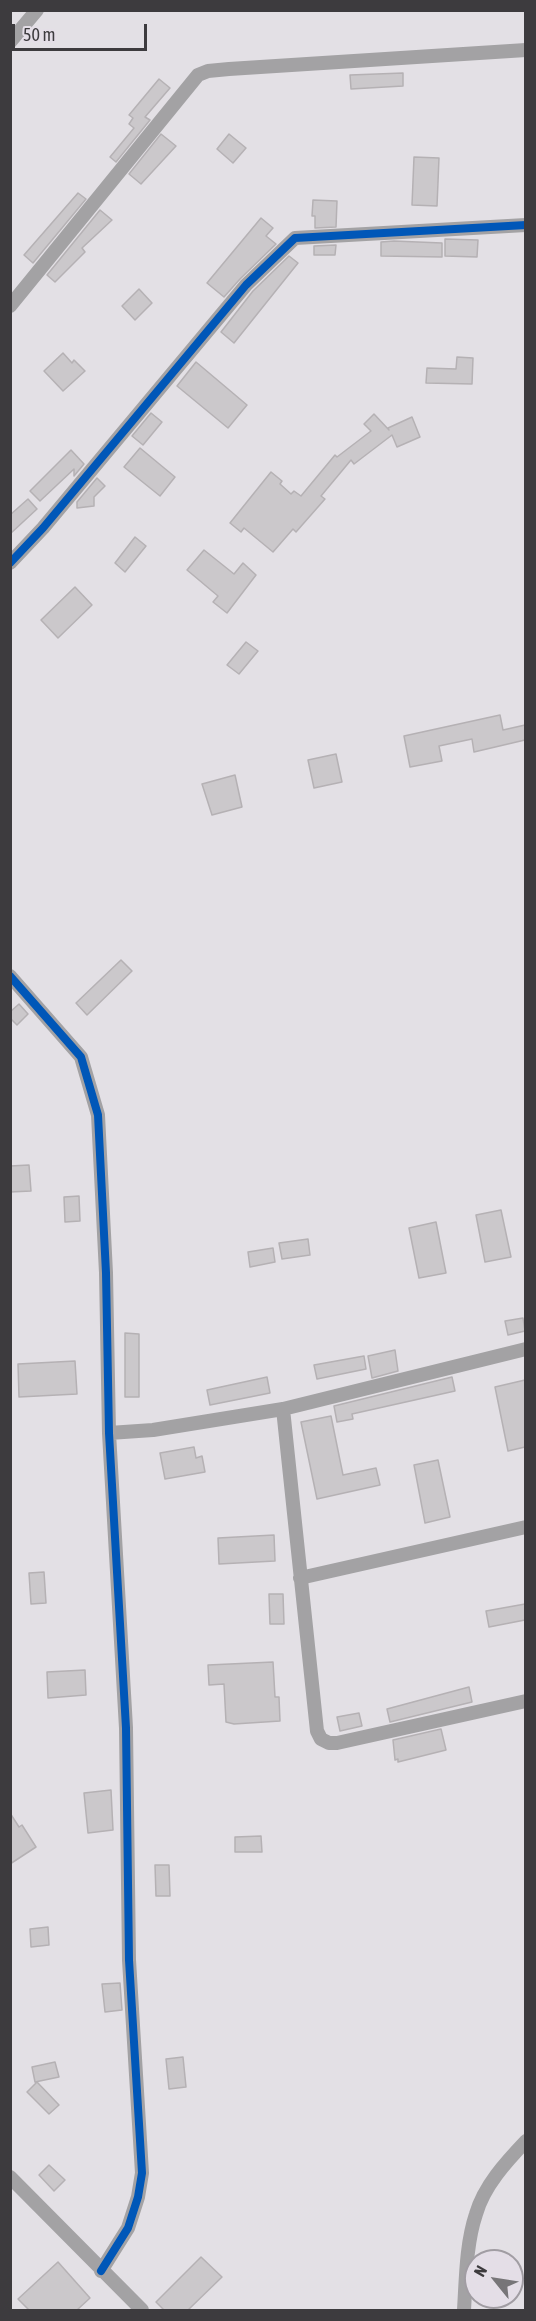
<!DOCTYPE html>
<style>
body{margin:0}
#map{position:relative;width:536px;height:2321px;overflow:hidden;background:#e3e0e5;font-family:"Asap Condensed",sans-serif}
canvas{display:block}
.frame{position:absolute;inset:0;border:12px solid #3d3b3e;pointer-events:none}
.north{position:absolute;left:464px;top:2249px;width:60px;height:60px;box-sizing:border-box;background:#e4dee7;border:2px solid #a19da3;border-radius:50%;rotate:300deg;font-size:16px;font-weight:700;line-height:24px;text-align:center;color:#3d3b3e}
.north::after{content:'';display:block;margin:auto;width:21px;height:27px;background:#777578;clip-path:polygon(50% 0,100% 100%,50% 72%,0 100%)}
.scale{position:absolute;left:12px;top:24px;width:135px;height:27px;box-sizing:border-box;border:3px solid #3d3b3e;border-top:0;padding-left:8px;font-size:18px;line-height:21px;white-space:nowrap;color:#3d3b3e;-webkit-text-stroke:4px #e4dee7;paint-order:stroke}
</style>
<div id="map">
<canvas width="536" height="2321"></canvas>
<div class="frame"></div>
<div class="north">N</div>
<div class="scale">50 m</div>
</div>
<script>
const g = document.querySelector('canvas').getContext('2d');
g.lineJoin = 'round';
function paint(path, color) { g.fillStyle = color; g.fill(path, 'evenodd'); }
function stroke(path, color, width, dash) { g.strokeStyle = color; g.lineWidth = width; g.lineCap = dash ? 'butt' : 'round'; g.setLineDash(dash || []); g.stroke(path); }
const building = new Path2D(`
 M403 73V86L351 89 350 75Z
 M159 79 170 88 145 117 150 120 116 162 110 157 134 128 129 124 133 118 129 115Z
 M161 134 176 146 141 184 129 174Z
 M229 134 246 148 233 163 217 149Z
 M414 157 439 158 437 206 412 205Z
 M78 193 86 199 33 263 24 255Z
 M313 200 337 201 336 227 315 228V216H312Z
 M100 210 112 220 82 248 85 252 55 282 47 275Z
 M261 218 273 228 266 236 276 244 240 279 224 297 207 283Z
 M445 239 478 240 477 257 445 256Z
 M394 241 442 243V257L381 256V242Z
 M336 245 335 255H314V246Z
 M289 256 298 263 234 343 221 332 253 291Z
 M139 289 152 303 135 320 122 306Z
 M63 353 72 363 74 360 85 371 63 391 44 371Z
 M457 357 473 358 472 384 426 383 427 368 456 369Z
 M196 362 247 405 228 428 177 386Z
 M151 413 162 422 143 445 132 436Z
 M374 414 389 430 388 428 412 417 420 437 397 447 392 435 354 464 351 460 321 496 325 499 296 532 293 529 273 552 244 528 241 532 230 523 271 472 282 481 280 484 291 494 294 491 301 496 335 455 337 457 371 431 364 424Z
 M140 448 175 477 160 496 124 467Z
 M71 450 84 464 74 476V469L40 501 30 491Z
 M97 478 105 486 94 497V506L77 508V502Z
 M28 499 37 509 10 534V515Z
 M135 537 146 546 125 572 115 563Z
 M204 550 234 574 243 563 256 575 227 613 213 602 218 596 187 570Z
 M75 587 92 605 58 638 41 620Z
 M246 642 258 651 239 674 227 665Z
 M500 715 503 730 525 725V740L474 752 472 739 439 746 442 761 410 767 404 736Z
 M336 754 342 782 314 788 308 760Z
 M235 775 242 807 212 815 202 784Z
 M121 960 132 971 87 1015 76 1003Z
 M19 1004 28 1014 17 1025 10 1018V1012Z
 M29 1165 31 1191 10 1192V1166Z
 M79 1196 80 1221 65 1222 64 1197Z
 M501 1210 511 1257 485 1262 476 1215Z
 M436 1222 446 1273 419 1278 409 1228Z
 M308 1239 310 1255 282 1259 279 1243Z
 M273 1248 275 1262 250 1267 248 1252Z
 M523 1318 525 1331 508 1335 505 1321Z
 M125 1333 139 1334V1397H125Z
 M395 1350 398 1371 372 1378 368 1356Z
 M364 1356 366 1369 317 1379 314 1365Z
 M75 1361 77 1394 19 1397 18 1364Z
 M267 1377 270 1393 210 1405 207 1390Z
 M452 1377 455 1391 352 1414 353 1419 337 1422 334 1406Z
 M525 1380V1447L508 1451 495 1387Z
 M331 1416 343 1475 376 1468 380 1485 317 1499 301 1422Z
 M194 1447 196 1458 202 1456 205 1472 165 1479 160 1453Z
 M438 1460 450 1517 425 1523 414 1465Z
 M274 1535 275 1561 219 1564 218 1538Z
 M44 1572 46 1603 31 1604 29 1573Z
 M269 1594H283L284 1624H270Z
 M525 1604V1620L489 1627 486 1611Z
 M273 1662 275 1697H279L280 1721 234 1724 226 1722 224 1684 209 1685 208 1665Z
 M85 1670 86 1695 48 1698 47 1672Z
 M469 1687 472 1702 390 1722 387 1709Z
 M359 1713 362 1726 340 1731 337 1717Z
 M441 1729 446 1750 398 1762V1759L395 1760 393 1740Z
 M111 1790 113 1830 88 1833 84 1793Z
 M10 1813 19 1827 22 1825 36 1847 10 1864Z
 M261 1836 262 1852H235V1837Z
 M155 1865H169L170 1896H156Z
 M48 1927 49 1945 31 1947 30 1929Z
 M120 1983 122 2010 105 2012 102 1984Z
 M183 2057 186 2087 169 2089 166 2059Z
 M55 2062 59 2077 35 2082 32 2067Z
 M37 2082 59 2105 49 2114 27 2092Z
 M49 2165 65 2180 54 2191 39 2175Z
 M201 2257 222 2277 188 2310H164L156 2302Z
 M58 2262 90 2298 77 2310H29L18 2299Z`);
const street = new Path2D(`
 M10 42 37 10
 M10 306 198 75 208 71 229 69 526 50
 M10 563 43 528 246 285 295 238 526 225
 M10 976 81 1057 98 1115 106 1273 109 1433 126 1728 129 1960 142 2173 138 2197 128 2228 101 2271
 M283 1409 317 1731 321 1739 329 1743H337L526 1701
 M109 1433 153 1430 283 1409 526 1349
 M300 1578 526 1527
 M10 2177 142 2310
 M464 2310C466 2278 466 2244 476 2214 484 2186 506 2162 526 2141`);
const cycleway = new Path2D(`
 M10 563 43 528 246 285 295 238 526 225
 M10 976 81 1057 98 1115 106 1273 109 1433 126 1728 129 1960 142 2173 138 2197 128 2228 101 2271`);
paint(building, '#cbc8cb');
stroke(building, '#b5b1b4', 1.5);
stroke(street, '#a3a2a4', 14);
stroke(cycleway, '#0057b8', 8);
</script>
